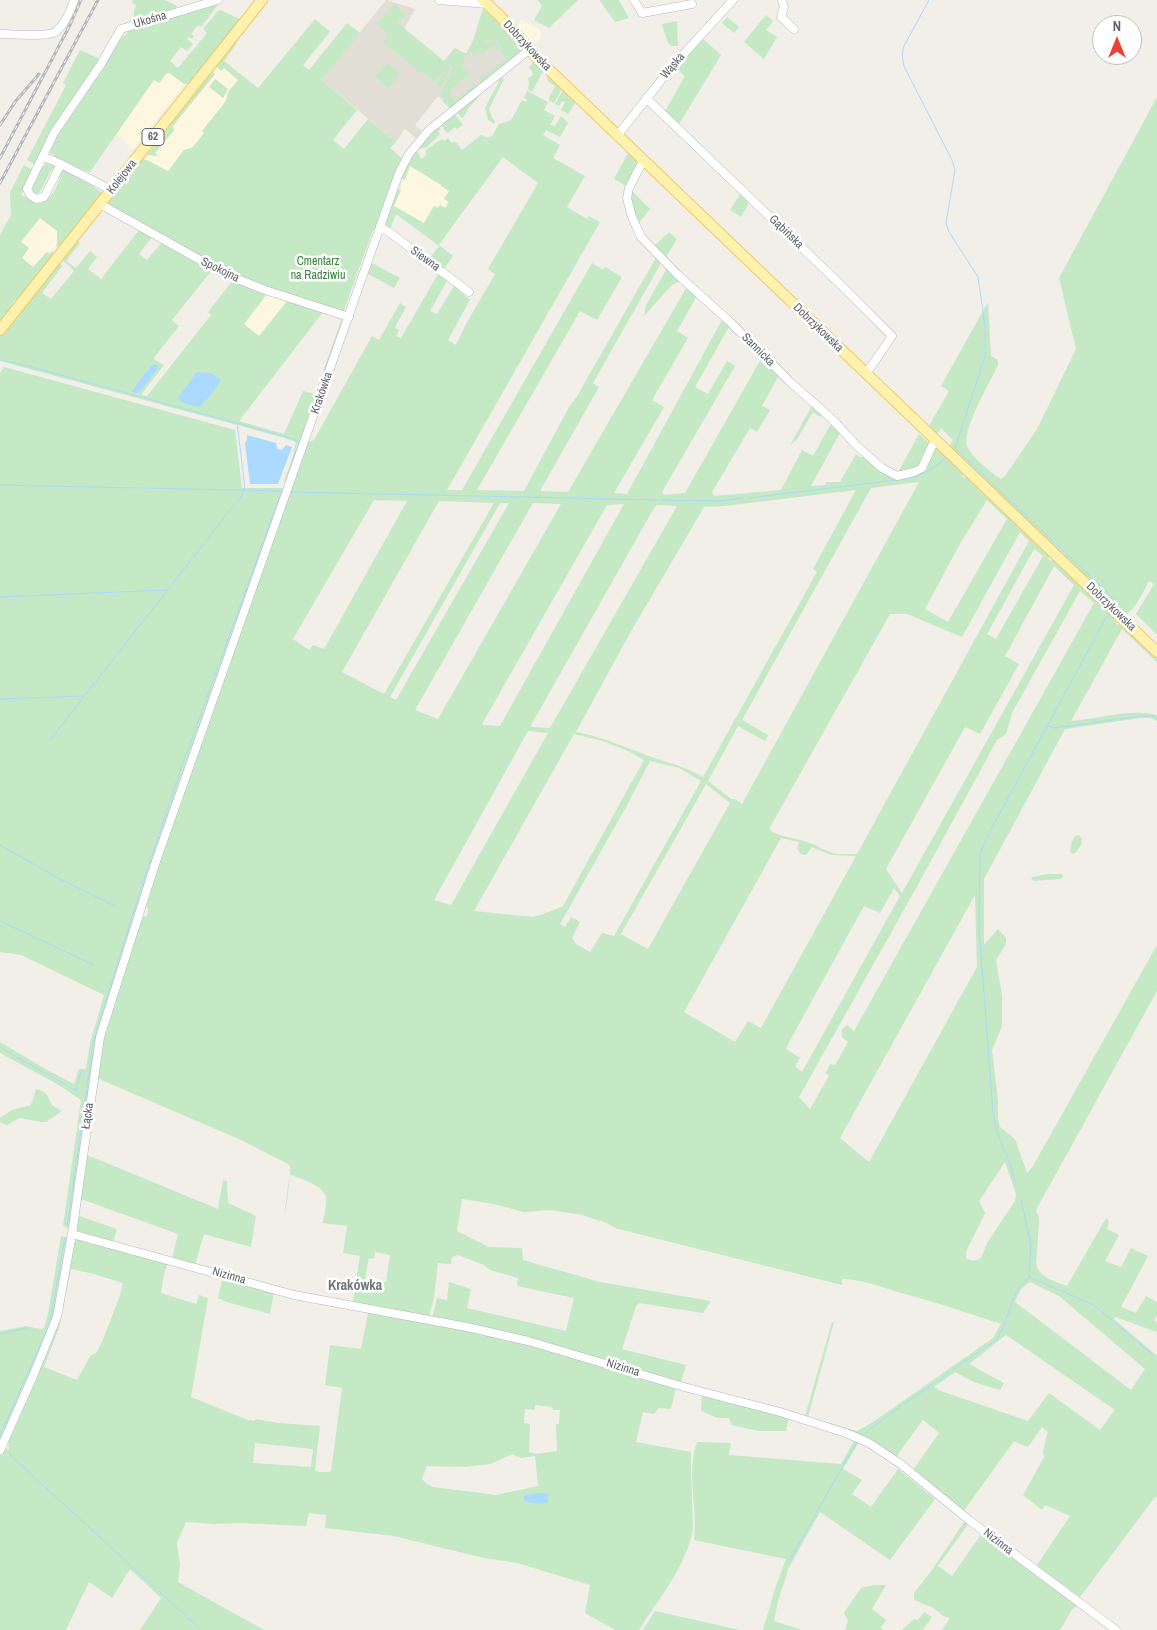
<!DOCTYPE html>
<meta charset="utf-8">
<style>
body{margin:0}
#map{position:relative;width:1157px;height:1630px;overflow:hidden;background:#f1efe8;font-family:"Archivo Narrow",sans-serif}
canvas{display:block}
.north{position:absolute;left:1092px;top:15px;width:50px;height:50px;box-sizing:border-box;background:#fff;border:1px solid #bfc1c3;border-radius:50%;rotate:0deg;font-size:14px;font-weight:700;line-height:20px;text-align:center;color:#5f6368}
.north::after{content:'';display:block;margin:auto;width:18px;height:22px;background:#ea4335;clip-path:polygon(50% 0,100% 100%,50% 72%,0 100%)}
</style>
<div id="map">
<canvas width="1157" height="1630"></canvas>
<div class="north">N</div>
</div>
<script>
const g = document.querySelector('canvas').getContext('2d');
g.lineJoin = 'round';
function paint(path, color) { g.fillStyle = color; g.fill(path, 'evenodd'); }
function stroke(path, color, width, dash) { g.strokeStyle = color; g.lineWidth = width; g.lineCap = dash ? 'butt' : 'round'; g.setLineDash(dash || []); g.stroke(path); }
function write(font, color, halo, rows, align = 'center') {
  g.font = font + ' "Archivo Narrow",sans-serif'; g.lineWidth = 5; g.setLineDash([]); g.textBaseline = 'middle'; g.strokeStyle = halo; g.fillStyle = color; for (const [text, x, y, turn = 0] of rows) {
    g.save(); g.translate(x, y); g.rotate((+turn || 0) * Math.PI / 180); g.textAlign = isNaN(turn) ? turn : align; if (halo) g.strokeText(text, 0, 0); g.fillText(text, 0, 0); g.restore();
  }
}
const commercial = new Path2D(`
 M521 20 535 27 541 32 540 39 533 45 517 24Z
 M223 61 249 81 174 176 145 160Z
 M166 62 186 83 133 149 116 134Z
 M412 160 475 196 439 246 392 211Z
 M40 218 57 231V244L49 254 46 252 33 267 21 258V242Z
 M267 294 287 301 259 337 243 324Z`);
const education = new Path2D(`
 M386 0 415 9 404 29 444 61 455 48 466 54 473 41 483 9 496 19 520 49V53L449 107 438 96 415 125 422 131 416 138 405 129 396 142 322 80Z`);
const green = new Path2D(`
 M133 0H165L177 6 174 11 142 21 134 18V11L136 5 132 3Z
 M538 0H578L549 28 534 20 542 6Z
 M601 0H619L629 18 615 22 600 1Z
 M220 1 218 5 201 27 198 25 191 34 194 36 192 39 189 37 187 39 193 44 187 51 181 47 170 61 178 68 207 33 203 29 217 12 220 10 240 19 189 84H184L169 73 166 74 159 83 154 80 90 172 77 169 55 158 54 155 47 151 55 135 120 37 126 35 129 30Z
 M394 4 405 14 389 34 377 24Z
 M483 9 496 19 520 49V53L509 62 501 52 500 43C484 32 483 49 475 56L471 52 465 56 462 66 469 75V79L468 80 465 77 453 87 450 94 455 101 472 87V83H474L477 87 450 108 443 102 445 98 440 96 453 67 449 64 434 82 422 71 420 72 383 42 399 24 444 61 455 48 466 54 473 41Z
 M766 15 773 21 766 30 777 37 764 59 744 42Z
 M727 17 739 27 734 33 722 23Z
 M315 19 330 32 303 65 309 70 347 23 360 33 322 80 357 110 333 140 344 149 368 119 396 142 390 148 402 158 396 172 376 228 373 230 370 238 343 313 224 272 106 203 142 159 147 160 168 171 184 150 193 147 204 133 202 131 226 101 228 92 238 80 224 68 221 71 216 66 235 42 237 43 224 61 258 88Z
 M677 21 678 46H672L668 43 662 24Z
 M702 38 721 55 678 126 664 113 685 76 674 67Z
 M493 41 499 45V52L493 46 481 55 480 51 483 45Z
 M80 50 100 59 35 165 27 160 66 85 63 83Z
 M504 60 507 63 481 83 478 80Z
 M533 62 543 71 532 92 528 89 529 84 528 78 531 77 533 74 532 71 529 68Z
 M387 63 400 74 389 88 375 77Z
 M449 66 451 67 442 86 440 87 436 83Z
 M212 71 215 74 173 126 174 130 155 153 158 156 147 155 163 136V132Z
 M548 75 562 89 554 103 549 101V98L555 86 549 82 547 78Z
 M501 77 504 79 489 109 492 118 495 121 494 124 488 120 485 108Z
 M215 79 228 89 223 98 209 87Z
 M563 90 576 102 568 114 561 110 565 102 562 101 559 106 555 104Z
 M527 91 548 102 544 110 555 116 550 125 555 126 561 116 568 123 560 137 546 130 543 135 560 145 553 158 585 176 567 207 587 219 589 216 600 222 447 490H462L592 263 603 270 605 267 622 277 597 320 580 311 477 490 524 491 569 407 576 398 657 256 682 280 672 285 644 316 646 305 667 268 661 263 593 383 599 387 541 489V491L568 492 688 285 698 294 677 331 688 338 652 400 664 407 614 493 627 494 723 318 730 325 695 387 708 394 727 361 735 366 662 492 664 495 685 493 761 359 779 375 762 406 770 410 757 432 750 428 712 492 714 496 781 490 802 450 813 456 832 422 841 431 811 486 825 485 827 482H840L856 454 861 458 865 455 889 475 912 474 936 447 964 474 962 476 964 478 966 476 1050 556 1048 559 1051 561 1053 559 1118 621 1116 624 1118 625 1120 623 1126 628 1157 658V662L1122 629 1071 721C1098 719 1131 708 1157 715V724V721L1151 718H1140L1065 729 984 879V945L998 929 1006 938V944L996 960 1002 995V1026L992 1050 998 1099V1119L1000 1127 1015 1139 1027 1173 1033 1166 1157 945V991L1036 1210 1039 1218V1223L1036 1264C1039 1278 1055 1281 1067 1286L1106 1218 1109 1221 1107 1229 1119 1235 1105 1261 1121 1267 1131 1248 1148 1256 1121 1307 1136 1313 1146 1296 1157 1302V1315L1154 1321 1157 1322V1332L1115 1317 1114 1319 1157 1356V1498L1155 1497 1078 1600 1035 1568 1070 1516 1045 1505 1042 1510 1023 1495 1044 1457 1043 1452C1045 1445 1045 1439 1048 1432L1042 1427 1028 1447 1014 1441 963 1512 913 1470 939 1433 923 1420 896 1457 805 1416 832 1322H834L808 1417 857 1431 873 1422 993 1338 1001 1324C966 1312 931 1301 895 1291 878 1286 860 1279 842 1279V1285L615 1228 607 1223 582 1215 550 1210 524 1212 494 1204 462 1199 457 1231 489 1247 522 1248 523 1260 600 1282 711 1301 703 1313 639 1303 636 1306 622 1349 686 1365 681 1382 432 1318 437 1298 447 1300 449 1282 471 1289 467 1308 566 1331 574 1298 517 1286 518 1278 490 1270 484 1265 458 1255 452 1257 451 1264 438 1263 434 1298 429 1317 353 1302 360 1256 343 1253 347 1226 323 1223C324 1215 327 1206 326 1198 325 1186 300 1178 290 1175L287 1202 284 1215 290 1172V1166L288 1164 241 1140 99 1079 97 1080 87 1155 218 1209 223 1180 227 1181 228 1203 256 1216 251 1247 204 1234 195 1265 172 1259 178 1234 81 1199 79 1216 117 1229 113 1242 75 1231 100 1047 140 917 147 916 148 909 146 904 158 866 306 443 314 440 372 336 379 340 400 303 406 307 395 327 399 330 396 336 401 338 438 274 447 281 430 311 437 314 454 286 470 300 448 340 456 345 466 324 495 274 488 269 538 183 503 157 439 245 453 256 444 269 430 258 439 246 396 214 390 229 386 225V218L397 189 401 190 394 206 424 223 434 206 438 208 440 205 445 208 449 202 444 199 449 191 441 186V185L410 166 405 180 400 178 415 151 419 153 420 158H423L426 155V150L442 139 444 141 448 138 452 143 455 141 462 150 481 135 488 138 492 136 499 124 511 120 522 100 526 102 527 100 524 98ZM919 482 742 804 735 799H731L708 781 738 726 765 741 768 735 742 720 871 488ZM856 490 813 569 817 572 703 777C685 766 665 762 646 755 622 746 600 736 576 732L630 633 704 507 725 506ZM374 500 407 501 324 649 313 645 309 650 293 639ZM987 500 1007 519 948 622 925 609 961 542ZM439 501 494 503 384 694 342 672ZM500 503H509L396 700 390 697ZM533 503 561 504 438 719 415 710ZM624 504 500 726 483 725 482 724 607 505ZM657 505 677 506 550 728 530 727 654 508ZM1020 532 1029 541 857 854C850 854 843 854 837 854 826 852 817 845 807 842 794 837 780 838 769 829L890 614H907L962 637ZM1034 549 1043 556 996 639 987 634ZM1054 566 1074 585 902 893 886 869 965 727 980 734 1019 664 1005 656ZM1080 591 1094 603 854 1031 847 1025 842 1029V1037L848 1042 835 1065 830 1064 826 1073 829 1076 810 1109 799 1097 915 890 997 740 1006 734 1012 713ZM528 731 548 733 451 905 434 900ZM574 734 603 741 630 752 644 760 563 906C553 910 543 915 533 917L474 911ZM650 761 679 768 701 781 614 936 602 933 590 952 576 944 572 938 580 922 571 917 565 927 560 924 626 807ZM706 784 730 803 648 949 621 934ZM781 838 799 842 797 849 801 854 806 855 812 847 831 855 856 856 761 1028 748 1021 735 1042 684 1012ZM894 888 900 896 802 1072 795 1066 800 1058 786 1049 787 1046 864 906 880 913ZM975 895 977 967 869 1162 840 1138ZM1005 1162 1016 1194 1015 1201 987 1243 981 1258C976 1261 971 1262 966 1258V1252L985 1213 979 1201ZM375 1252 390 1255 386 1282 365 1279 369 1258 374 1259ZM1030 1282 1059 1296 1145 1369 1131 1390 1015 1302 1021 1289ZM1006 1335 1115 1410 1100 1430 1049 1393 1028 1421 941 1391 934 1387 955 1372 974 1382 1000 1390 1004 1383 969 1364Z
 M476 95 478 98 469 107 465 115 462 118 456 111Z
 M1157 97V635L1136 614 1154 584 1149 581C1143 591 1136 611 1124 615L942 440 940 437 949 446 953 440 941 428 937 434 929 426 949 391 941 386 988 302 991 356 998 360V365C991 380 961 431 967 446 972 458 987 468 996 476L1001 479 1005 476 1037 429 1076 349 1059 278Z
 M454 113 463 125 457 129 455 127 448 133 446 132 440 124Z
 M438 126 441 129 438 131 440 134 427 147 418 149 425 138Z
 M628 153 639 164 628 187 619 182 620 181H618L614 179Z
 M47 163 56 165V168L52 169 37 197 33 194C30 184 40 169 47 163Z
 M24 165 33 170 21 195C26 197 33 202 39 203 48 203 57 188 59 180 61 176 60 173 62 169H65L93 184 94 187 101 192V195L60 247 56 246 57 244V231L40 218 21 242 29 248 22 258 33 267 47 252 49 254 52 251 54 256 23 295 13 302 9 312 0 323V235L11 215 10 193Z
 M630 189 650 209 637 226 631 210Z
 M741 192 750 201 741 217 730 210Z
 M139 230 152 237 139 254 147 260 163 241 212 270 172 320 179 326 153 359 164 365 141 395 147 396 211 315 208 312 233 280 267 294 244 324 259 336 287 301 323 312 239 421 284 434 303 391 315 394 342 318 344 320 288 481H284L298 443 285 438 0 361V337L60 262 62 266 42 293 51 299 74 271 62 259 77 240 80 243 66 261 76 268 90 251 97 257 88 269 101 279Z
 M669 232 677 239 665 259 653 247Z
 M372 263 400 278 394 288 368 274Z
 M4 367 235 430 242 488H285L98 1036 71 1227 63 1226 81 1100 57 1084 0 1053V1042L47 1070 74 1084 79 1069H86L90 1043 104 995 21 955 0 952V373Z
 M813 404 823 413 820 417 813 412 797 439 790 445Z
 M919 434 930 444 919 467 897 474Z
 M1079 835C1086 842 1079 848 1074 854L1070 852 1071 844 1075 836Z
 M1047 874H1062L1063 876 1061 879C1052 880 1043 880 1034 881L1031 879 1033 877Z
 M36 1089C47 1091 48 1097 52 1105L62 1111 46 1122H42L20 1118 7 1125 0 1122V1118L12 1110 31 1105Z
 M61 1236 69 1238 55 1315 0 1445V1331L26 1326 41 1329 44 1328 48 1314Z
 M73 1238 168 1262 164 1274 161 1293 196 1304 199 1295 208 1298 191 1397 248 1420 254 1421 256 1419 278 1423 320 1426 315 1470 319 1472H329L331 1471 342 1388 325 1385 330 1345 361 1349 368 1313 442 1325 524 1342 676 1388 671 1409 659 1408 654 1414 643 1412 636 1442 691 1452V1469L693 1529C686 1567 659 1598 639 1630H615L585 1613 590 1585 517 1563 484 1558 394 1536 325 1528 326 1515 309 1513 306 1526 242 1523 214 1524 186 1522 177 1543 180 1565 178 1582 264 1630H140L161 1598 130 1569 112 1598 89 1582 66 1630H0V1456L5 1447 9 1450 8 1439 55 1331ZM71 1269 94 1274 123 1283 119 1298 102 1342 96 1353 90 1356 77 1380 44 1367 59 1328ZM535 1405 551 1407 554 1410H560L559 1424H556L557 1451 535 1454 529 1452 530 1424 524 1423 525 1409 535 1410ZM255 1443 313 1449 311 1467 253 1463ZM512 1454 521 1458 535 1456 538 1486 496 1495 433 1487 427 1484 422 1479 427 1466 463 1467 491 1464Z
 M223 1277 274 1292 270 1314 227 1302 218 1298Z
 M702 1393 789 1417 786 1431H759L732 1425 729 1418H718L701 1411Z
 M855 1439 859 1442 843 1469 862 1480 852 1494 871 1507 898 1469 935 1499 890 1560 820 1512 789 1567 778 1601 774 1621 802 1630H763L775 1589 786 1559 694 1540C698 1508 686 1471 697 1442L731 1443 729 1455 841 1464Z
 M964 1522 969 1523 938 1566 952 1576 982 1533 1077 1605 1072 1610 1060 1630H942L950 1618C940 1616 943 1615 936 1610 931 1606 921 1604 914 1599V1593L932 1570Z
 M874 1585H886L872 1609 886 1620 881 1628 883 1630H845L848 1620 844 1614 845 1611 861 1588Z
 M655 1611 740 1630H643Z
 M924 1612 932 1617 923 1630H902L914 1619 918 1620Z`);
const water = new Path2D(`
 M153 364 157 365 158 368C152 376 146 386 138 393L132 392 138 382Z
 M197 372 211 373 221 380 213 392 200 407C193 406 182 404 178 398Z
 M247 435 276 443 277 449 282 450 286 445 292 447 278 484H250L245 443 247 440Z
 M540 1493H546L548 1496V1502L547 1503 536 1504 524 1501V1498L525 1495Z`);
const stream = new Path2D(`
 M929 0 904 46 902 55 904 66 911 80 952 160 955 170 946 223 949 232 978 277 985 325V357L955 448 1115 600
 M0 360 21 364 236 423
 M0 485 282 491
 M291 492 656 500
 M749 498 911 478C925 474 936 467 946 457
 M662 500 721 501 743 498
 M0 597 167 590
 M0 699 84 696
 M1048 726 1054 728 1141 716H1152L1157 718
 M50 740 242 495 245 488 237 423 297 440 292 463
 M0 845 56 877 115 906
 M0 921 94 965
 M0 1047 76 1091 81 1071
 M1016 1185 1012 1169 997 1132 993 1113 979 928 980 854 988 835 1108 614
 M1021 1200 1031 1245 1029 1277 1094 1305 1153 1355
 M67 1227 93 1044 135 907 179 774 282 491
 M0 1334 26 1328
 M0 1435 50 1323 65 1237
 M862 1435 901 1406 996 1340 1002 1330 1017 1290 1029 1277
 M9 1454 201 1630
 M789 1561 856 1443`);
const minor = new Path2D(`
 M439 0 488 4
 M634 0 642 13 692 4
 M782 0 784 7 781 17 794 29
 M0 34C13 34 42 37 53 33 63 29 71 10 74 0
 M646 98 844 288 892 336 866 374
 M617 136 670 69 733 0
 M44 157 61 164
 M643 161 629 188 627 198 632 217 641 237 677 274 729 321 789 381 832 419 856 445 882 468 897 476 914 472 922 468 932 446 937 441
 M111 190 61 164 44 197 36 199 30 195 27 189 54 133 101 64 121 29 218 0
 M100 204 225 274 265 290 349 317
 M380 228 389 232 469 292
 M72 1234 294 1295 467 1327 528 1341 684 1387 780 1412 846 1433 869 1443 902 1465 969 1520 1116 1630
 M0 1450 33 1376 57 1317 72 1234 100 1037 155 864 399 173 409 154 429 130 529 50`);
const major = new Path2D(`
 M483 0 501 17 539 60 1157 652
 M0 330 262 0`);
const rail = new Path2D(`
 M0 125 15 102 39 74
 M0 158 70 25 81 0
 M0 183 98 0`);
const shields = [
 [153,137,22]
];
const shieldNames = [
 ["62",153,137]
];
const streetNames = [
 ["Ukośna",150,20,-16],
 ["Dobrzykowska",527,46,47],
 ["Wąska",673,66,-49],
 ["Kolejowa",122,177,-52],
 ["Gąbińska",786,232,44],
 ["Siewna",425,259,36],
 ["Spokojna",220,270,26],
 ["Dobrzykowska",818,328,44],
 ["Sannicka",758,350,45],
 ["Krakówka",322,393,-71],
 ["Dobrzykowska",1111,607,44],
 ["Łącka",88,1116,-82],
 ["Nizinna",229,1276,16],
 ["Nizinna",623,1368,17],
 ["Nizinna",998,1542,38]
];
const parkNames = [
 ["Cmentarz",318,262],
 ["na Radziwiu",318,276]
];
const neighbourhoodNames = [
 ["Krakówka",355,1286]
];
paint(commercial, '#fef7e0');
paint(education, '#e1ded6');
paint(green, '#c5e8c5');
paint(water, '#aadaff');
stroke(stream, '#aadaff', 1);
stroke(minor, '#b5b8bc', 9);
stroke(major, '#f2c960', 12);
stroke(minor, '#fff', 8);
stroke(major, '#fff2af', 10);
stroke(rail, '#b6b7b8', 3);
stroke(rail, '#fff', 1, [4]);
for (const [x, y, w] of shields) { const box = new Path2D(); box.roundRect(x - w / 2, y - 8.5, w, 17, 4); g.fillStyle = '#fff'; g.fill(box); stroke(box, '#5f6368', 1); }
write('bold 11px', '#5f6368', null, shieldNames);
write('12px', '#5f6368', '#fff', streetNames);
write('12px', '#348238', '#fff', parkNames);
write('bold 14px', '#70757a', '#fff', neighbourhoodNames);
</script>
